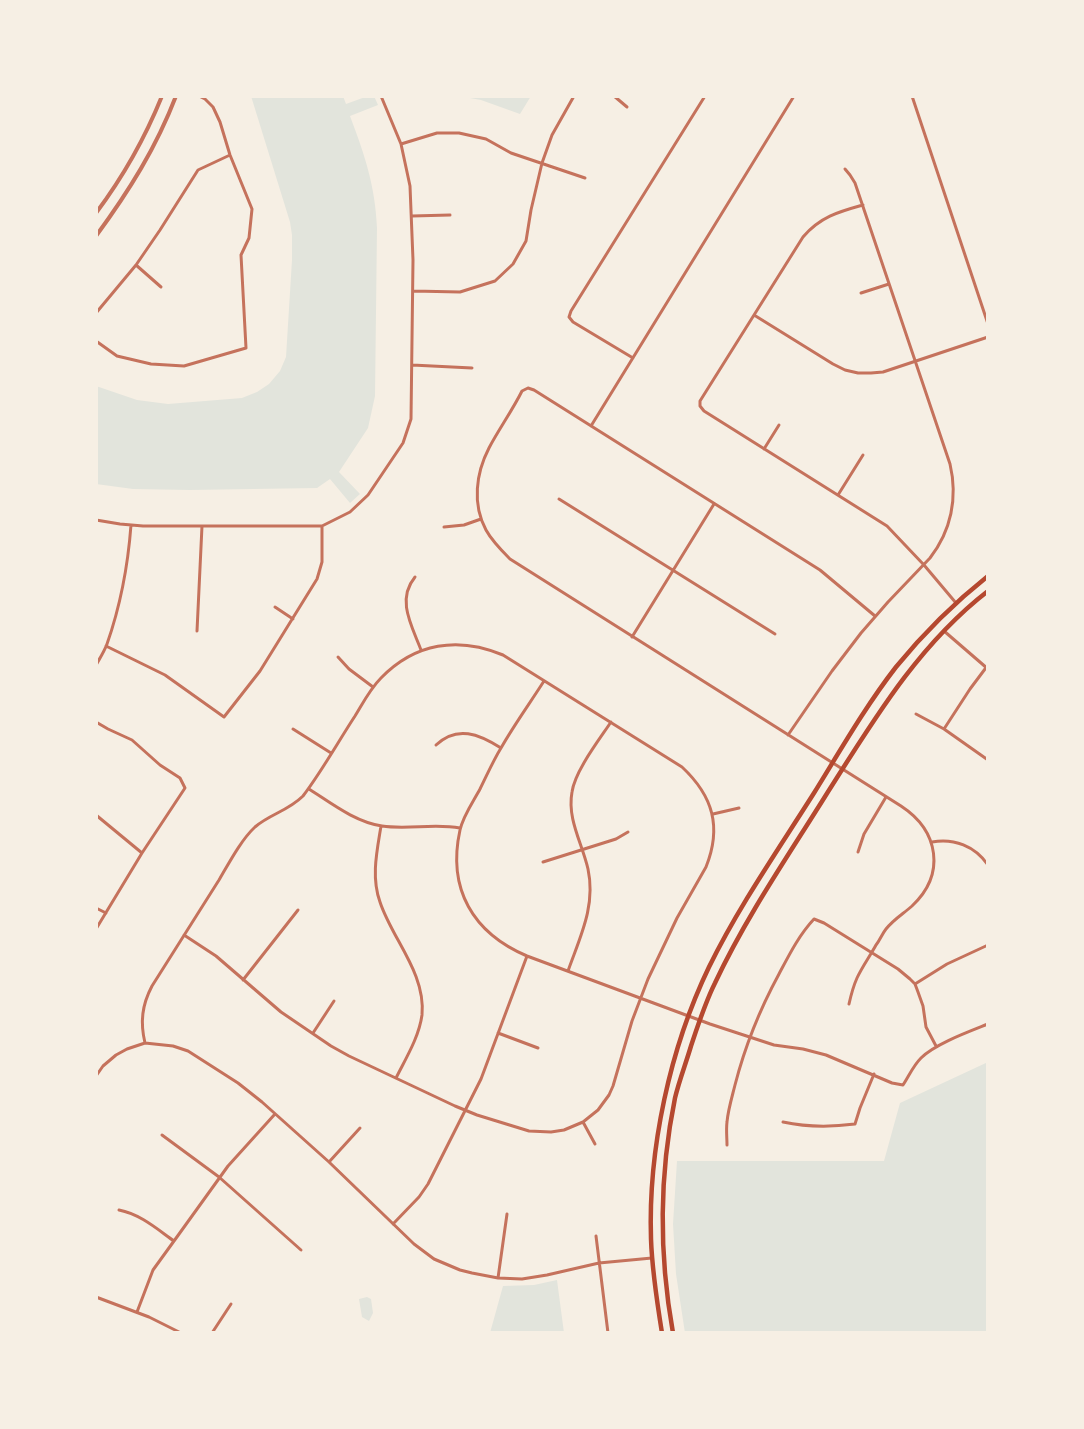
<!DOCTYPE html>
<style>
body{margin:0}
#map{position:relative;width:1084px;height:1429px;overflow:hidden;background:#f6efe4;font-family:"Nunito Sans",sans-serif}
canvas{display:block}
.frame{position:absolute;inset:0;border:98px solid #f6efe4;pointer-events:none}
</style>
<div id="map">
<canvas width="1084" height="1429"></canvas>
<div class="frame"></div>
</div>
<script>
const g = document.querySelector('canvas').getContext('2d');
g.lineJoin = 'round';
function paint(path, color) { g.fillStyle = color; g.fill(path, 'evenodd'); }
function stroke(path, color, width, dash) { g.strokeStyle = color; g.lineWidth = width; g.lineCap = dash ? 'butt' : 'round'; g.setLineDash(dash || []); g.stroke(path); }
const green = new Path2D(`
 M251 96H343L346 104 368 96H374L378 105 350 116C365 156 375 185 377 228L375 396 368 428 339 472 360 494 350 503 330 479 317 488 190 490 133 489 96 484V386L137 400 168 404 242 398 257 392 269 384 280 371 286 357 292 260V235L290 222Z
 M459 96H531L520 114 481 100Z
 M988 1062V1333H685L676 1274 673 1224 677 1161H884L900 1103Z
 M557 1280 564 1333H490L503 1286 534 1285Z
 M367 1297 371 1299 373 1313 369 1321 362 1317 359 1299Z`);
const stream = new Path2D(`
 M96 1055H97`);
const minor = new Path2D(`
 M614 96 627 107
 M912 96 988 324
 M401 144 437 133H459L486 139 511 153 585 178
 M863 205C838 212 820 217 803 237L700 401V406L704 411 887 526 924 565 956 603
 M412 216 450 215
 M136 265 161 287
 M413 291 460 292 495 281 513 264 526 241 531 210 542 163 552 135 574 96
 M861 293 889 284
 M96 313 136 265 160 230 198 170 230 155
 M754 315 833 364 845 370 858 373H871L883 372 988 337
 M96 341 117 356 151 364 184 366 246 348 241 255 249 238 252 209 230 155 220 122 213 107 205 99 199 96
 M633 358 573 322 569 317 571 311 705 96
 M412 365 472 368
 M591 426 794 96
 M764 449 779 425
 M838 495 863 455
 M559 499 775 634
 M96 520 120 524 143 526H322L350 512 368 495 403 443 411 419 413 260 410 186 401 144 381 96
 M444 527 464 525 481 519
 M415 577C396 600 412 626 421 650
 M275 607 293 619
 M197 631 202 526
 M944 631 988 669
 M632 637 714 504
 M106 646 165 675 224 717 260 671 317 579 322 562V526
 M338 657 349 669 373 687
 M96 665C100 658 104 652 107 644 120 607 128 565 131 525
 M544 681C530 703 514 725 501 748 493 761 487 775 480 789 473 802 463 816 460 830 447 889 473 933 527 956L710 1024 774 1045 803 1049 826 1055 892 1083 903 1085C909 1076 913 1066 921 1058 935 1044 968 1032 988 1024
 M916 714 944 729 988 760
 M96 722 108 729 132 740 160 765 180 778 185 788 142 853 96 929
 M293 729 331 753
 M944 729 970 689 988 665
 M788 735 832 671 861 633 888 602 930 558C951 531 958 498 950 464L855 183 850 175 845 169
 M436 745C457 725 479 734 501 748
 M309 789C331 803 355 822 382 826 408 830 434 823 460 828
 M713 814 739 808
 M96 815 142 853
 M381 826C377 851 371 877 380 902 392 939 426 973 422 1015 419 1037 406 1058 396 1078
 M932 842C954 838 975 846 988 865
 M858 852 864 834 886 797
 M543 862 616 839 628 832
 M96 908 106 913
 M568 971C580 937 596 906 588 869 582 843 567 819 572 792 575 771 599 740 611 722
 M243 980 298 910
 M915 984 947 964 988 945
 M849 1004C851 995 853 987 857 978 862 967 870 956 876 945 880 940 882 934 886 929 894 919 903 914 912 906 946 874 939 831 901 806L510 559C501 550 492 541 486 530 472 504 476 473 489 448 499 429 512 411 522 391L528 388 534 390 820 570 875 616
 M313 1033 334 1001
 M498 1033 538 1048
 M145 1043C140 1022 142 1005 152 986 174 951 197 915 219 880 229 863 241 840 255 827 270 814 288 811 303 796 322 771 338 742 355 716 363 703 370 689 381 678 415 643 458 636 503 655L682 767C713 796 722 827 706 867L677 918 648 979 632 1021 613 1086 609 1095 598 1110 583 1122 564 1130 551 1132 529 1131 477 1115 455 1106 349 1056 331 1046 281 1012 216 956 184 935
 M96 1076 103 1066 116 1055 127 1049 145 1043 173 1046 188 1051 238 1083 262 1102 329 1162 414 1244 434 1259 460 1270 472 1273 498 1278 522 1279 547 1275 599 1263 652 1258
 M583 1122 595 1144
 M783 1122C806 1127 832 1127 855 1124L860 1108 874 1074
 M162 1135 219 1177 301 1250
 M727 1145C727 1138 726 1130 727 1122 728 1110 732 1097 735 1085 745 1046 760 1009 779 974 789 955 799 935 814 919L824 923 898 969 910 979 915 984 918 992 923 1006 926 1027 936 1046
 M329 1162 360 1128
 M119 1210C140 1214 157 1229 174 1241
 M393 1224 419 1197 428 1184 481 1079 527 956
 M596 1236 608 1333
 M498 1278 507 1214
 M96 1297 149 1317 181 1333
 M137 1312 153 1270 174 1241 228 1166 275 1114
 M212 1333 231 1304`);
const tertiary = new Path2D(`
 M96 213C123 177 145 138 162 96
 M96 236C129 191 156 148 176 96`);
const secondary = new Path2D(`
 M662 1333C657 1302 652 1270 651 1239 648 1149 670 1048 709 967 739 906 778 850 814 793 840 751 865 707 896 667 923 634 954 603 988 576
 M673 1333C659 1255 659 1176 675 1098 679 1081 686 1063 691 1046 698 1025 705 1003 715 983 746 917 788 856 826 795 873 721 918 645 988 591`);
paint(green, '#e2e4dc');
stroke(stream, '#c9d6d2', 2);
stroke(minor, '#c5725c', 3);
stroke(tertiary, '#c5725c', 4);
stroke(secondary, '#b5482f', 4.5);
</script>
